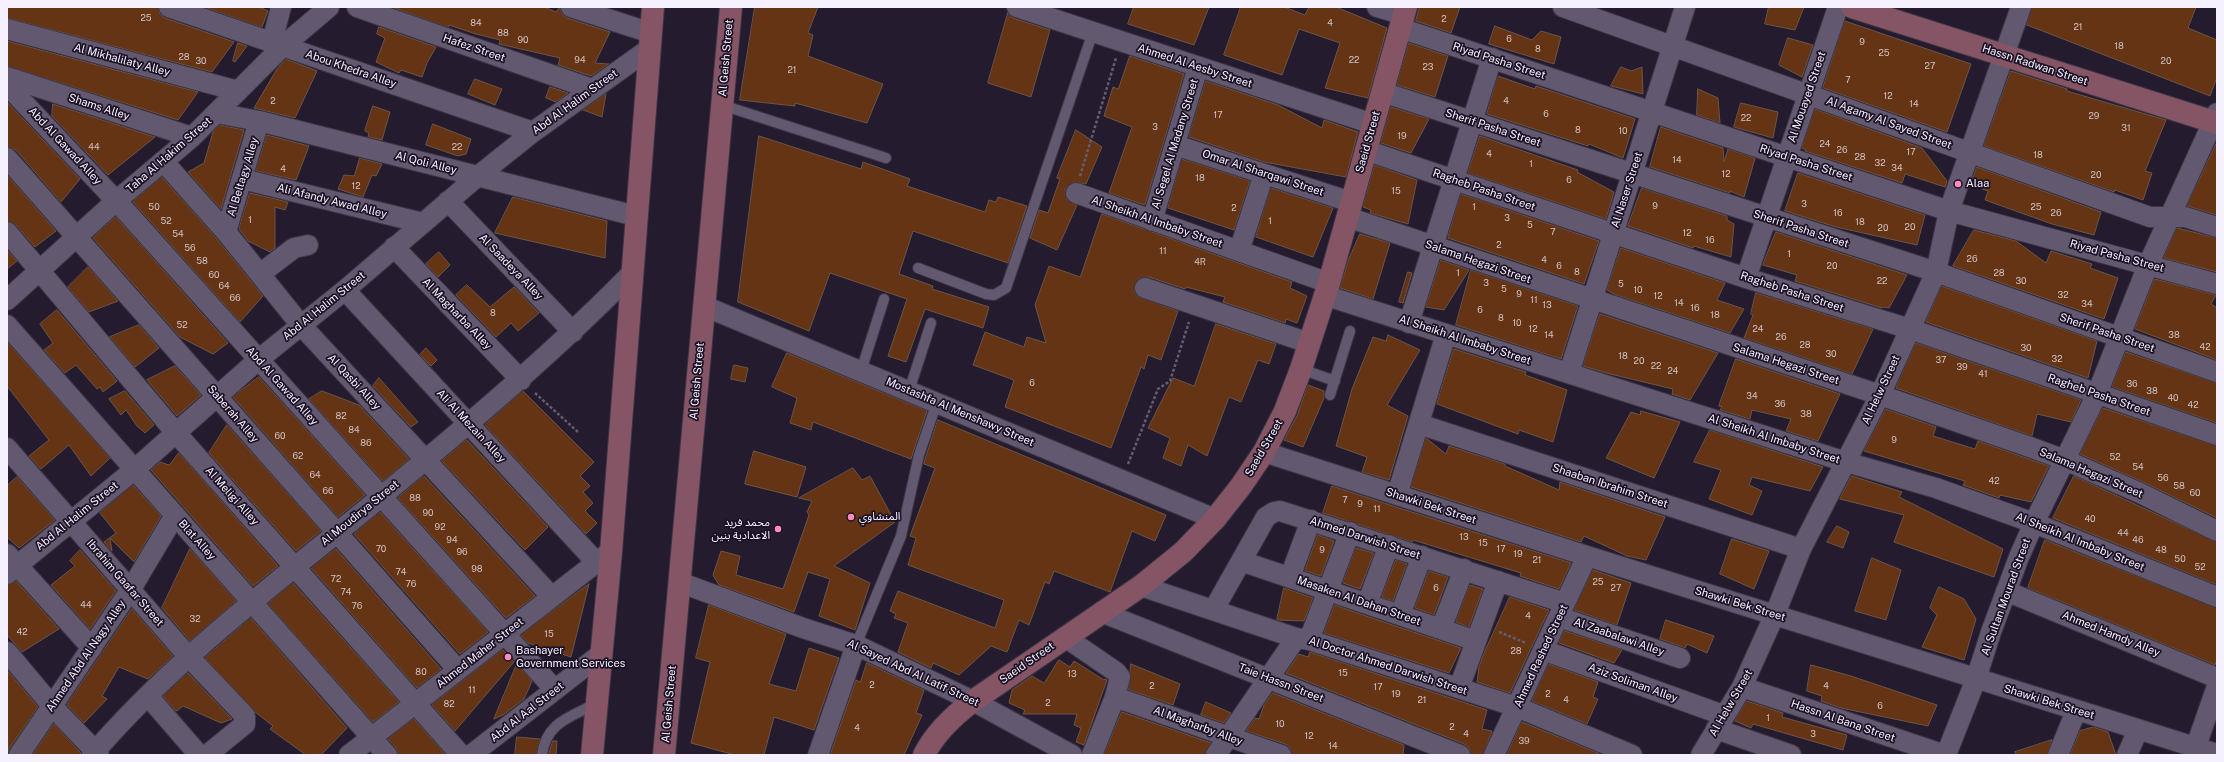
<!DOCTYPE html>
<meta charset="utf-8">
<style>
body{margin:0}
#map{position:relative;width:2224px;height:762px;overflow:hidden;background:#241b2f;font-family:"Public Sans",sans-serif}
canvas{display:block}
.frame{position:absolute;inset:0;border:8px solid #f6f1ff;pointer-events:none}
</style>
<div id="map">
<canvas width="2224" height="762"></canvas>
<div class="frame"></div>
</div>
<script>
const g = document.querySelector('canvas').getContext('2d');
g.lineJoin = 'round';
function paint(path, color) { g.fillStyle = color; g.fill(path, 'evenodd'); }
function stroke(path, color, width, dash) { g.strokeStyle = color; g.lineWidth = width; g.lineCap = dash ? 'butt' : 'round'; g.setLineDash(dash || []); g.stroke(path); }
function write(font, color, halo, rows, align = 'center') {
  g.font = font + ' "Public Sans","Noto Sans Arabic",sans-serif'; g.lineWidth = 3.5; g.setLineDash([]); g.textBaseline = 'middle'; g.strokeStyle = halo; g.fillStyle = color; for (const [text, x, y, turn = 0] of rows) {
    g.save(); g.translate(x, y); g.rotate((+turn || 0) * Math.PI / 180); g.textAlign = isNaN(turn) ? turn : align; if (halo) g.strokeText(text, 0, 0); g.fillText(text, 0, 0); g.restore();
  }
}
const building = new Path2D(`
 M7 7H158L160 14 165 18 234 42 212 72 7 18Z
 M204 7H259L268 11 262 27Z
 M392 7H544L556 12 560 7 562 14 567 18 610 32 595 63 609 64 591 76 558 65 560 58 499 44 500 40 476 34 449 25 448 27Z
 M755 7H818L808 33 813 35 808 56 883 84 867 123 795 103V106L740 100Z
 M1134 7H1209L1194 45 1128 24Z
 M1241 7H1284L1305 15 1309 7H1336L1387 28 1368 98 1325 88 1340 43 1299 29 1282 75 1224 55Z
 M1420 7H1460L1451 33 1416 21Z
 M1769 7H1804L1795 30 1765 24Z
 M2032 7H2196L2188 28 2217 40V77L2210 96 2027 25Z
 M1008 13 1013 18 1050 30 1031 97 988 83Z
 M1845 21 1971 64 1947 132 1823 88Z
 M1495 26 1532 40 1541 31 1561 37 1554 64 1489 44Z
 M379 27 436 47 427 63 422 77 401 70 399 73 376 62 385 38 377 34Z
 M1788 38 1813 45 1802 77 1779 65Z
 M7 41 198 92 178 120 7 66Z
 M238 43 247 46 235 62 233 61Z
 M1409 43 1448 56 1435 97 1397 85Z
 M1130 56 1184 74 1145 205 1109 193 1132 127 1104 116 1113 87 1118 89Z
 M286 59 317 71 295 118 254 108 277 69Z
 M1621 67 1631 71 1642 67 1643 94 1611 86Z
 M2011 71 2067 89V91L2166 120 2145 171 2152 173 2143 200 2115 190 2114 192 1984 146Z
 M1498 76 1535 89 1536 86 1635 119 1623 158 1589 144 1588 146 1487 114Z
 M475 79 502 89 495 105 468 94Z
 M1206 81 1278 105 1322 128 1324 120 1358 132 1346 177 1264 162 1189 137Z
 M550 87 568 93 556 102 546 98Z
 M1698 89 1718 98 1720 123 1697 115Z
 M606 94 602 117 583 110Z
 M7 102 80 179 61 202 16 150 7 147Z
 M1741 103 1778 112 1773 138 1734 127Z
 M53 104 155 137 108 175 52 116Z
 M373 106 390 112 382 140 368 137 369 133 365 131Z
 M1391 107 1429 119 1411 153 1381 143Z
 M1815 109 1922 148 1947 181 1945 187 1905 174 1902 183 1805 151V149L1802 148Z
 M433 124 471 139 466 154 458 156 426 145Z
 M220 125 244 130 221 209 188 172 204 163 213 132Z
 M1661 127 1723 148 1724 162 1728 149 1755 158 1744 197 1730 191V193L1650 167Z
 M1076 130 1102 147 1086 184 1074 182 1065 189 1067 200 1077 205 1057 250 1030 238 1039 210 1048 213 1060 179 1057 178Z
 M267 135 309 146 296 180 256 171Z
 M759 136 861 169 863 162 910 179 907 186 985 212 989 200 996 202 998 197 1027 206 1008 263 913 231 899 274 933 286 932 289 989 307 983 328 925 309 906 362 888 356 907 299 830 273 809 331 738 302Z
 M1480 136 1578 170 1577 172 1614 192 1606 219 1468 173Z
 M2217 142V215L2187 206Z
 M360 158 382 164 376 176 372 175 363 197 338 189 344 175 354 176Z
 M1182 159 1250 181 1234 230 1168 208Z
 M1375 165 1417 180 1408 224 1370 213 1371 210 1363 207Z
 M1977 167 2101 212 2094 235 2052 224 1985 200 1988 191 1982 189 1984 183 1973 179Z
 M1798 173 1925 215 1917 245 1836 227 1785 211Z
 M7 175 56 231 35 247 16 225 7 221Z
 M162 177 217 239 263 296 240 322 133 202Z
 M1271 188 1333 208 1313 257 1256 237Z
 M1642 188 1727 216V220L1734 224 1731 257 1694 246 1693 248 1628 226Z
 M250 193 288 202 285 210 275 207V248L270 252 248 241 239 229Z
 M1461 194 1599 241 1584 284 1448 238Z
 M513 197 607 221 605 258 495 233Z
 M1102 214 1292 282 1290 288 1307 296 1297 323 1286 319 1285 323 1223 302 1225 297 1186 287 1185 289 1149 277 1138 279 1134 290 1137 296 1178 311 1161 360 1148 355 1144 369 1141 367 1111 448 1005 407 1014 380 973 365 985 332 1024 347 1027 337 1046 343 1035 305 1049 266 1080 277Z
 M116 217 228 343 213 354 180 337 93 238Z
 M2177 228 2217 238V272L2164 258Z
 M1974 230 2016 241 2046 263 2051 251 2092 264 2090 268 2118 278 2104 319 1953 266Z
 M1776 232 1907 275 1889 308 1883 307 1882 308 1795 281 1797 275 1763 265Z
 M1360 234 1390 243 1373 299 1340 288 1348 261Z
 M1621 248 1725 283 1717 300 1744 309 1730 333 1616 295 1607 290Z
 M7 250 17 261 7 269Z
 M439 252 450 265 438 277 426 264Z
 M1441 260 1469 270 1444 310 1426 307Z
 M88 267 118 301 89 312 68 287Z
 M1471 270 1578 306 1561 359 1456 325Z
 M1408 272 1412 273 1403 303 1399 302Z
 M2155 279 2216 295 2211 304 2217 308V360L2135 329Z
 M467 285 490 307 514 287 539 313 518 331 511 323 496 337 456 295Z
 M1942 286 2097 341 2088 378 1926 322Z
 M1756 293 1873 329 1852 374 1744 338 1753 315 1751 314Z
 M57 310 117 381 103 392 100 387 97 389 76 365 65 373 44 350 53 343 40 324Z
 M1600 314 1718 353 1690 400 1672 394 1673 389 1610 374 1583 366Z
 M1216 324 1276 344 1269 364 1258 360 1241 402 1229 397 1207 456 1188 445 1181 466 1163 458 1170 438 1148 428 1173 378 1194 386Z
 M139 325 159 348 135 367 110 337Z
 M1388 335 1420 350 1387 405 1408 416 1389 480 1362 472 1367 457 1336 446 1352 389 1373 337 1386 341Z
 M7 342 110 458 91 476 69 445 41 469 29 456 49 440 7 386Z
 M1916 343 2081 400 2071 422 2037 414 2032 436 1896 388Z
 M426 348 437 360 431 366 420 355Z
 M1454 349 1526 372 1525 375 1567 390 1553 442 1519 430 1518 434 1437 404Z
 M2126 352 2217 383V423L2112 387Z
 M787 353 927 411 911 459 813 422 811 430 790 423 797 398 772 387Z
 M1736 359 1840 394 1818 441 1786 431 1791 419 1752 410 1750 419 1720 410 1722 407 1719 406Z
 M734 365 748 368 745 382 731 379Z
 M175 366 201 395 177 416 147 380Z
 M259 377 365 495 338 517 233 397Z
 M379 378 418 422 411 427 373 386Z
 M1308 385 1324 391V398L1303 447 1284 440 1297 416Z
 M125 391 154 425 145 433 137 426 126 410 121 415 109 399Z
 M322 391 359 405 409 459 383 481 309 399Z
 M523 391 594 462 580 476 590 486 583 492 593 503 585 511 597 523 586 534 485 425Z
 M2103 408 2217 446V518L2145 483 2080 454Z
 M1886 409 1936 427 1933 436 1975 449 1978 441 2049 466 2031 502 2000 495 1999 498 1963 485 1965 481 1864 451Z
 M1641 411 1680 422 1654 478 1606 458 1631 412 1640 415Z
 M938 420 1166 515 1155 541 1132 531 1110 592 1054 571 1049 584 1045 582 1029 625 1019 620 1007 652 991 646 959 675 933 663 931 668 898 652 908 623 894 618 896 614 890 611 898 591 995 628 1004 600 908 565 916 538 910 536 935 468 924 464Z
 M227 425 321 531 296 551 209 453Z
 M1710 430 1823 467 1810 491 1752 477 1749 485 1762 491 1752 515 1709 499 1721 470 1694 462Z
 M1426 438 1446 454 1449 446 1505 464V466L1559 490 1560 482 1665 517 1646 560 1627 556 1584 536 1581 542 1411 487Z
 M467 440 548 527 525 550 442 461Z
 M754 451 806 467 797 497 745 484Z
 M179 453 278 566 253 586 151 470 160 462 169 465Z
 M853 468 862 480 870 476 895 522 834 566 870 583 855 630 819 616 830 579 808 572 794 612 719 585 713 575 721 551 740 556 736 575 783 589 809 515 807 512 812 501 799 498Z
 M424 476 535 596 506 618 398 498Z
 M1852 476 1902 492 1899 497 2003 549 1994 577 1894 542 1904 515 1840 499Z
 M2074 476 2217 542V585L2053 518Z
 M17 477 55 520 19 548 7 537V486Z
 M133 485 161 516 134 562 110 538 112 551 104 542 116 533 100 513Z
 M1332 486 1393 506 1571 563 1559 589 1520 576 1521 573 1413 540 1412 542 1323 513Z
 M380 512 488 632 460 654 354 534Z
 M1837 526 1849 532 1843 548 1827 542Z
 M1318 535 1334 541 1321 576 1305 571Z
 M1732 539 1769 551 1754 589 1720 574Z
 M2045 540 2217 608V659L2215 665 2028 588Z
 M1356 548 1374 553 1360 589 1343 583Z
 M190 549 236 601 190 641 162 608Z
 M336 549 441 669 417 688 311 568Z
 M80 550 116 591 90 629 51 585 75 566 70 561Z
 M1872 558 1901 570 1886 620 1855 611Z
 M1396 560 1407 564 1393 601 1382 597Z
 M1593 570 1631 583 1617 625 1574 610Z
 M1429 571 1448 577 1434 615 1415 608Z
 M16 581 59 629 22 652 7 635V585Z
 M293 583 399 702 373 722 268 604Z
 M589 584 571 657 528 643 521 635Z
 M1470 585 1483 589 1469 627 1456 622Z
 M1939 587 1964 599 1976 619 1964 660 1922 647 1937 615 1930 608Z
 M1284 588 1313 598 1304 621 1277 620Z
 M1510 597 1549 610 1510 693 1477 682 1479 667 1484 653Z
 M709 605 786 634 769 684 796 691 809 648 839 658 814 730 774 717 764 755H735L691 743 710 662 696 658Z
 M1335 605 1363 615 1461 648 1449 673 1324 633Z
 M132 609 173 656 148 679 119 667 102 696 107 699 84 723 67 705Z
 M251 618 347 728 321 755H306L270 729 273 726 255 712 205 658Z
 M1666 620 1714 636 1707 653 1687 644 1685 648 1660 639Z
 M1565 631 1622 650 1614 663 1559 643Z
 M503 650 514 662 455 731 432 705Z
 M1310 652 1487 710 1482 729 1492 731 1483 755H1471L1469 748 1464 744 1286 673 1299 654 1308 657Z
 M1059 660 1070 667 1074 661 1104 680 1105 679 1107 680 1084 745 1076 742 1081 728 1074 725 1077 714H1023L1025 710 1009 703 1012 690 1032 676 1044 683Z
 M867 663 924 690 916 713 922 715 904 755H830L856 680 860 682Z
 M517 664 532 681 524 699 503 715 494 719Z
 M1131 664 1180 684 1173 705 1129 690Z
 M1549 664 1598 682 1593 697 1598 699 1587 724 1532 701Z
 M1811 665 1851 676 1937 705 1928 726 1841 708 1821 701 1822 696 1807 691Z
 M7 670 38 707 9 749 8 755Z
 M188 673 232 719 221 723 183 706 177 711 175 710 163 696Z
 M1273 693 1404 745 1403 755H1292L1290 748 1285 744 1246 731 1255 718 1259 719 1264 705Z
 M1747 701 1783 713 1782 717 1847 735 1843 750 1753 724 1751 728 1735 721Z
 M1206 702 1231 713 1224 723 1201 715Z
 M1122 712 1211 743 1205 755H1104Z
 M414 719 446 755H398L396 748 388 739Z
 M1522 722 1598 753 1600 755H1507Z
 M54 724 81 753V755H33Z
 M2094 727 2108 732 2116 755H2070L2080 731Z
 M517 737 540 739 536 755H515Z
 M2052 740 2047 755H2016L2015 752Z
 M553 741H557L556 755H549Z`);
const path = new Path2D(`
 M1080 176 1116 58
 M535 393 578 432
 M1128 464 1158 389 1170 381 1189 322
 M1499 632 1526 643`);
const lane = new Path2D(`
 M722 105 886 158
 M918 268 986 294 994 295 1006 288 1093 32
 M1301 369 1335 381
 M861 371 884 299
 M909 391 931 323
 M1330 395 1350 331
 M856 645 901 536 919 455 937 402
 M542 755C546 722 571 717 597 703`);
const street = new Path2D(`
 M169 7 533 132
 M357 7 592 89
 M571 7 651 33
 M1017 7 1373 124
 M1377 7 1404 15
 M1563 7 2150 217H2185L2217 227
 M1400 28 1949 211 2217 284
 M7 29 238 91
 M272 42 281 7
 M7 77 192 137
 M7 85 122 207 555 690
 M1382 92 1936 272 2217 372
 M216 113 259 121 636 216
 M1175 145 1351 202
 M1365 150 1746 278 1910 329 2217 435
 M7 158 458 670
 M163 161 226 232 300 324 552 597
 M242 179 423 223
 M1076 193 1329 283
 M448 201 573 332
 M1347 217 1880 395 2027 446 2065 460 2140 493 2217 531
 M1152 221 1198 67
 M7 232 176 433 461 755
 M226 232 259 121
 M394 247 521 380
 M1239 251 1264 174
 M260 274 294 248 308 245
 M1746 278 1838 7
 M1145 288 1309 343
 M345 290 597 563
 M1324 295 1846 462 1936 488 2034 523 2217 597
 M7 300 116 201 192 137 283 46 329 7
 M704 306 1215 519
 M1409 323 1492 58
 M7 325 387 755
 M1569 373 1685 7
 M1419 424 1801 549
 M7 448 188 656 245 716V724L207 755
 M1264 452 1587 556 2217 754
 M1397 495 1446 334
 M7 554 92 648
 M1241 561 1476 641
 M7 574 134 470 258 360 345 290 478 176 533 132 649 49
 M1290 577 1311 520
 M679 582 803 628 856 645 973 701 1072 755
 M1141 586 1296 638 1309 640 1517 707 1632 755
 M2006 591 2217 678
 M1367 604 1389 545
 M1214 609 1266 517 1274 512 1280 511 1565 603
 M1101 612 1460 755
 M1400 615 1422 556
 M1559 617 1680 658
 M1441 629 1464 569
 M1065 637 1116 672 1120 677 1115 697 1092 755
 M1309 640 1350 532
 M1543 650 1723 715
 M7 652 53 707 99 755
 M1742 687 1945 755
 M1459 688 1498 581
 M148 696 199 755
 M1115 697 1281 755
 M1716 729 1791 755
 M19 755 131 589 175 515
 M92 755C177 656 282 579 382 496 469 424 552 354 631 274
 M349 755 606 555
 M471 755 601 654
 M818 755 856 645
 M1216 755 1296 638
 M1494 755 1587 556
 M1701 755 1742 687 1775 614 1801 549 1880 395 1936 272 1949 211 2021 7
 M1946 755 1976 679 1991 632 2019 557 2034 523 2097 394 2148 265 2217 113
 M2058 755 2076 711
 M2127 755 2138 730
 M2193 755 2217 686`);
const secondary = new Path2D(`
 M1852 7 2217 123
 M592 755 611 552 653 7
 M664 755 731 7
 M924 755C935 733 953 716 973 701L1141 586 1183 552 1215 519 1241 486 1264 452 1285 411 1301 369 1329 283 1406 7`);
const markers = [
 [1958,184,4,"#ff8eba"],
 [851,517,4,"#ff8eba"],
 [778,529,4,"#ff8eba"],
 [508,657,4,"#ff8eba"]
];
const numberNames = [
 ["25",146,18],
 ["2",1444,19],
 ["84",476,23],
 ["4",1330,23],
 ["21",2078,27],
 ["88",503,33],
 ["6",1509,39],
 ["90",523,40],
 ["9",1862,42],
 ["18",2119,46],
 ["8",1538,49],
 ["25",1884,53],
 ["28",184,57],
 ["94",580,60],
 ["22",1354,60],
 ["30",201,61],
 ["20",2166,61],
 ["27",1930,66],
 ["23",1428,67],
 ["21",792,70],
 ["7",1848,80],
 ["12",1888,96],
 ["2",273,101],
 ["4",1506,101],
 ["14",1914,104],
 ["6",1546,114],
 ["17",1218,115],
 ["29",2094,116],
 ["22",1746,118],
 ["3",1155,127],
 ["31",2126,128],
 ["8",1578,130],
 ["10",1623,131],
 ["19",1402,136],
 ["24",1825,144],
 ["44",94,147],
 ["22",457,147],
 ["26",1842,150],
 ["17",1911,152],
 ["4",1489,154],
 ["18",2038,155],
 ["28",1860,157],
 ["14",1677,160],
 ["32",1880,163],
 ["1",1531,164],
 ["34",1897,168],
 ["4",283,169],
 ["12",1726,174],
 ["20",2096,175],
 ["18",1200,178],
 ["6",1569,180],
 ["12",356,186],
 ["15",1396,191],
 ["3",1804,204],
 ["9",1655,206],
 ["50",154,207],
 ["1",1474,207],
 ["25",2036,207],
 ["2",1234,208],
 ["16",1838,213],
 ["26",2056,213],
 ["3",1507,218],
 ["1",250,220],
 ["52",166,221],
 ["1",1270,221],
 ["18",1860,222],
 ["5",1530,225],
 ["20",1910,227],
 ["20",1883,228],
 ["7",1553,232],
 ["12",1687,233],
 ["54",178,234],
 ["16",1710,240],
 ["2",1499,245],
 ["56",190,248],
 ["11",1163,251],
 ["1",1789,254],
 ["26",1972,259],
 ["4",1544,260],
 ["58",202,261],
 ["4R",1200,262],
 ["6",1559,266],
 ["20",1832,266],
 ["8",1577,272],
 ["1",1458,273],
 ["28",1999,273],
 ["60",214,275],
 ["22",1882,281],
 ["30",2021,281],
 ["3",1486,283],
 ["5",1621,284],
 ["64",224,286],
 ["5",1504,289],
 ["10",1638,290],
 ["9",1519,294],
 ["32",2063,295],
 ["12",1658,296],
 ["66",235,298],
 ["11",1534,300],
 ["14",1679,303],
 ["34",2087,304],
 ["13",1547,305],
 ["16",1695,308],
 ["6",1480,310],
 ["8",493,313],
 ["18",1715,315],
 ["8",1501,318],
 ["10",1517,323],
 ["52",182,325],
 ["12",1533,329],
 ["24",1758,329],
 ["14",1549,335],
 ["38",2174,335],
 ["26",1781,337],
 ["28",1805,345],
 ["42",2205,347],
 ["30",2026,348],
 ["30",1831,354],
 ["18",1623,356],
 ["32",2057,359],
 ["37",1941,360],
 ["20",1639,361],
 ["22",1656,366],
 ["39",1962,367],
 ["24",1673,371],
 ["41",1983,374],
 ["6",1032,383],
 ["36",2132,384],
 ["38",2152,391],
 ["34",1752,396],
 ["40",2173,398],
 ["36",1780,404],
 ["42",2193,405],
 ["38",1806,414],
 ["82",341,416],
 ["84",354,430],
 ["60",280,436],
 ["9",1894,440],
 ["86",366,443],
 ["62",298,456],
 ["52",2115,457],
 ["54",2138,467],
 ["64",315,475],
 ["56",2163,478],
 ["42",1994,481],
 ["58",2179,486],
 ["66",328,491],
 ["60",2195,493],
 ["88",415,498],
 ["7",1345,500],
 ["9",1360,504],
 ["11",1377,509],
 ["90",428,513],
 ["40",2090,519],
 ["92",440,527],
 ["44",2123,533],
 ["13",1464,537],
 ["94",452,540],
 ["46",2138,540],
 ["15",1483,543],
 ["70",381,549],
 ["17",1501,549],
 ["9",1322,550],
 ["48",2161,550],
 ["96",462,552],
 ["19",1518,554],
 ["50",2180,559],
 ["21",1537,560],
 ["52",2200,567],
 ["98",477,569],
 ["74",401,572],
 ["72",336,579],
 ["25",1598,582],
 ["76",411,584],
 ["6",1436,588],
 ["27",1616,588],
 ["74",346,592],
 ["44",86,605],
 ["76",357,606],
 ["4",1528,616],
 ["32",195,619],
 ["42",22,632],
 ["15",549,634],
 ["28",1516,651],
 ["80",421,672],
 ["15",1343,673],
 ["13",1072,674],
 ["2",872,685],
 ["2",1152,686],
 ["4",1826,686],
 ["17",1378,687],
 ["11",472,690],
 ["19",1396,694],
 ["2",1548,694],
 ["21",1422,700],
 ["4",1566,700],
 ["2",1048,703],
 ["82",449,704],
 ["6",1880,706],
 ["1",1768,718],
 ["10",1280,724],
 ["2",1452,727],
 ["4",857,728],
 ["4",1466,734],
 ["3",1813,734],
 ["12",1309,736],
 ["39",1524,741],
 ["14",1333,746]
];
const streetNames = [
 ["Hafez Street",474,48,19],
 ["Al Geish Street",726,58,-85],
 ["Al Mikhalilaty Alley",122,60,15],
 ["Riyad Pasha Street",1499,61,18],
 ["Hassn Radwan Street",2035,65,18],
 ["Ahmed Al Aesby Street",1195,66,18],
 ["Abou Khedra Alley",351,69,19],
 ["Al Mouayed Street",1807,97,-71],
 ["Abd Al Halim Street",575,102,-36],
 ["Shams Alley",99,107,18],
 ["Al Agamy Al Sayed Street",1889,123,20],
 ["Sherif Pasha Street",1493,128,18],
 ["Saeid Street",1368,142,-74],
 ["Al Segel Al Madany Street",1175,144,-73],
 ["Abd Al Gawad Alley",65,146,47],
 ["Taha Al Hakim Street",169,155,-41],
 ["Al Qoli Alley",426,163,14],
 ["Riyad Pasha Street",1806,163,18],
 ["Omar Al Sharqawi Street",1263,173,18],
 ["Al Beltagy Alley",243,177,-73],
 ["Ragheb Pasha Street",1484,190,19],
 ["Al Naser Street",1627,190,-72],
 ["Ali Afandy Awad Alley",332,201,14],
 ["Al Sheikh Al Imbaby Street",1157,222,19],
 ["Sherif Pasha Street",1801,229,18],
 ["Riyad Pasha Street",2117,256,15],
 ["Salama Hegazi Street",1478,262,19],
 ["Al Saadeya Alley",511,267,46],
 ["Ragheb Pasha Street",1792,292,18],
 ["Abd Al Halim Street",324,306,-39],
 ["Al Magharba Alley",457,314,46],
 ["Sherif Pasha Street",2107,333,19],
 ["Al Sheikh Al Imbaby Street",1465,340,18],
 ["Salama Hegazi Street",1786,364,18],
 ["Al Geish Street",697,381,-85],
 ["Al Qasbi Alley",354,382,47],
 ["Abd Al Gawad Alley",282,386,48],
 ["Al Helw Street",1881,390,-65],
 ["Ragheb Pasha Street",2099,395,19],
 ["Mostashfa Al Menshawy Street",960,412,23],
 ["Saberah Alley",233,414,49],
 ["Ali Al Mezain Alley",471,426,47],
 ["Al Sheikh Al Imbaby Street",1774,439,18],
 ["Saeid Street",1264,448,-60],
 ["Salama Hegazi Street",2091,473,23],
 ["Shaaban Ibrahim Street",1610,486,18],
 ["Al Meligi Alley",232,496,48],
 ["Shawki Bek Street",1431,506,18],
 ["Al Moudirya Street",360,513,-39],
 ["Abd Al Halim Street",77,516,-39],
 ["Ahmed Darwish Street",1365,538,18],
 ["Blat Alley",197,540,48],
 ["Al Sheikh Al Imbaby Street",2080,542,22],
 ["Ibrahim Gaafar Street",125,583,49],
 ["Al Sultan Mourad Street",2006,597,-70],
 ["Masaken Al Dahan Street",1359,601,19],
 ["Shawki Bek Street",1740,604,17],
 ["Ahmed Hamdy Alley",2111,634,22],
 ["Al Zaabalawi Alley",1619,637,19],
 ["Ahmed Maher Street",480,653,-38],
 ["Ahmed Abd Al Nagy Alley",86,656,-56],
 ["Ahmed Rashed Street",1541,656,-65],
 ["Saeid Street",1027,663,-35],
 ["Al Doctor Ahmed Darwish Street",1388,666,18],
 ["Al Sayed Abd Al Latif Street",913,673,25],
 ["Taie Hassn Street",1281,683,21],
 ["Aziz Soliman Alley",1633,683,20],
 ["Shawki Bek Street",2049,702,17],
 ["Al Helw Street",1731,703,-60],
 ["Al Geish Street",669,704,-85],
 ["Abd Al Aal Street",527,712,-38],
 ["Hassn Al Bana Street",1843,721,19],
 ["Al Magharby Alley",1198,726,20]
];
const poiNames = [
 ["Alaa",1966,184],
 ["المنشاوي",859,517],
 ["محمد فريد",770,523,"right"],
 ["الاعدادية بنين",770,536,"right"],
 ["Bashayer",516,651],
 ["Government Services",516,664]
];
paint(building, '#643414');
stroke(building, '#6c5547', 1);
stroke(lane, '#3c3545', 12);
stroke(street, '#3c3545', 22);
stroke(secondary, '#3c3545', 24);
stroke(path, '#645d6f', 2.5, [3, 2]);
stroke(lane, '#62586f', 10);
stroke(street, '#62586f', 20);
stroke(secondary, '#855565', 22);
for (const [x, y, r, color] of markers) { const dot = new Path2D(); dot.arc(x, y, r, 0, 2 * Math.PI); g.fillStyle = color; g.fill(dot); stroke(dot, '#1b1225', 1.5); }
write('9px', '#d2c2c4', null, numberNames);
write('11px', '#f6f1ff', '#1b1225', streetNames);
write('11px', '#f6f1ff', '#1b1225', poiNames, 'left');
</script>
